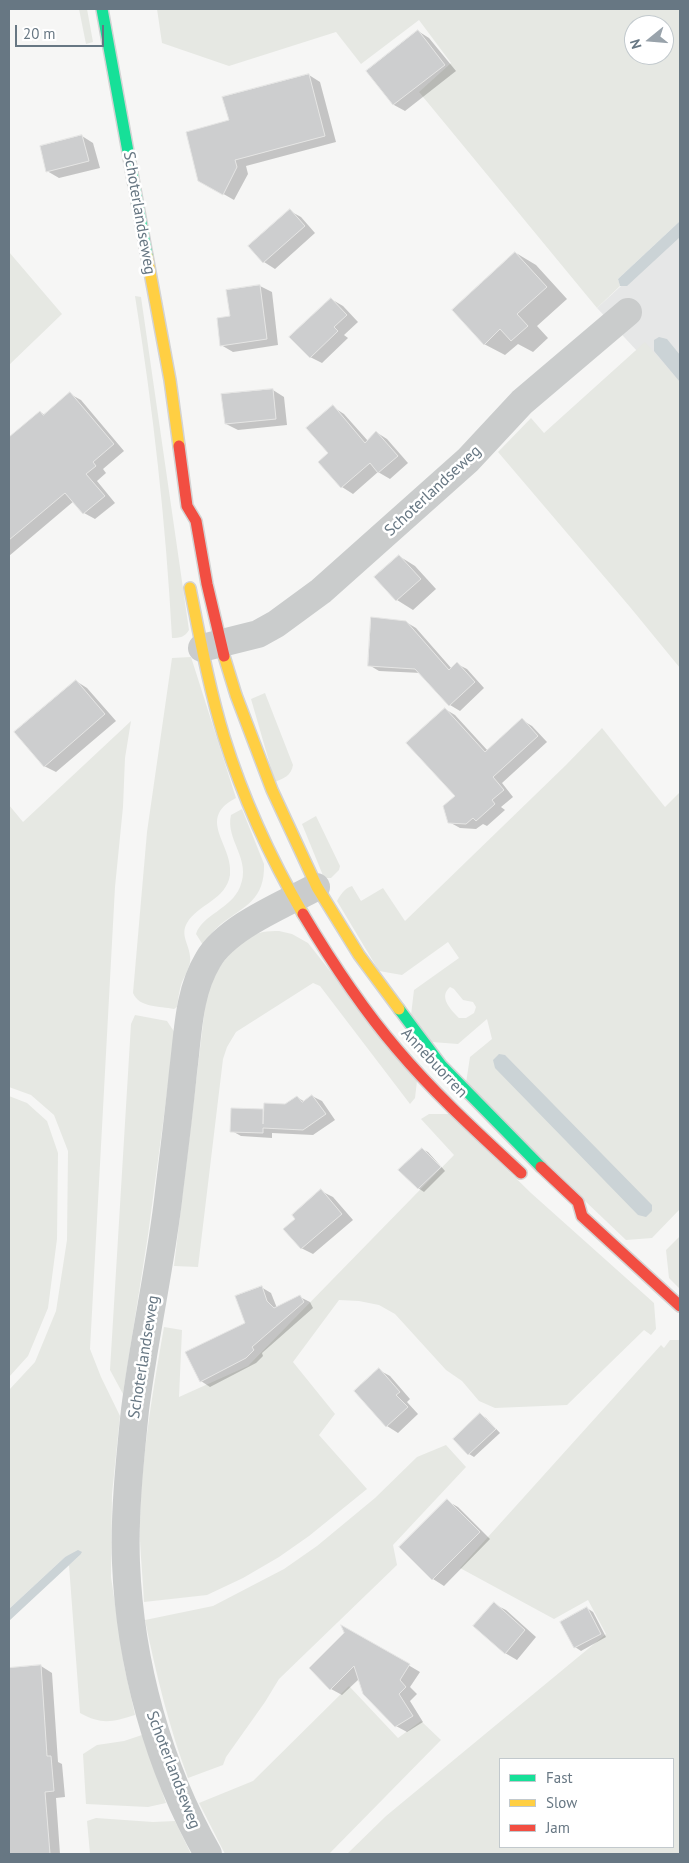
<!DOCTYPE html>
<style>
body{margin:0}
#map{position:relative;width:689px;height:1863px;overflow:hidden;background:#f6f6f5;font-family:"PT Sans",sans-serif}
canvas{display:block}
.frame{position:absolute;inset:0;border:10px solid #677783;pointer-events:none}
.legend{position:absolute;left:499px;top:1758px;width:175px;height:90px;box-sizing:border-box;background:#fff;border:1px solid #c2c9cd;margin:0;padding:6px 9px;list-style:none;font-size:15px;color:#677783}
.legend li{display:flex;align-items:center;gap:10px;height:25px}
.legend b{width:25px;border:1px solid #c2c9cd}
.north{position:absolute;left:624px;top:15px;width:50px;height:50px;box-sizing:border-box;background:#fff;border:1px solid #c2c9cd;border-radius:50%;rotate:253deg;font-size:14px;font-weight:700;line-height:20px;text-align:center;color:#677783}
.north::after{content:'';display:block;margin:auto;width:18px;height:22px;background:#99a3ab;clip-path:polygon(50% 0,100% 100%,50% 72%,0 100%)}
.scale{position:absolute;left:15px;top:25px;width:89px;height:22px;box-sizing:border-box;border:2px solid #677783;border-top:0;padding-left:6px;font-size:15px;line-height:18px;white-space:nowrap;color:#677783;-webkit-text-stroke:4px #fff;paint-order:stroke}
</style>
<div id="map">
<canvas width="689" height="1863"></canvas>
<div class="frame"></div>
<ul class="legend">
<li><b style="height:6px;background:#16e098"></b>Fast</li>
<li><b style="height:6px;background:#ffcf43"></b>Slow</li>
<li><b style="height:6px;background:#f24e42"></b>Jam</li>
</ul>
<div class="north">N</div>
<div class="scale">20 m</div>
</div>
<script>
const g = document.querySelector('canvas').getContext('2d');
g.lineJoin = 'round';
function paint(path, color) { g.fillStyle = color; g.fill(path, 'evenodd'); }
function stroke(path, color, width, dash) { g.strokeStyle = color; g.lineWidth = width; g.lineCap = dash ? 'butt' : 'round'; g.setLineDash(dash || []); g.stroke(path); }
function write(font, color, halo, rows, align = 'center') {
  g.font = font + ' "PT Sans",sans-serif'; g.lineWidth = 5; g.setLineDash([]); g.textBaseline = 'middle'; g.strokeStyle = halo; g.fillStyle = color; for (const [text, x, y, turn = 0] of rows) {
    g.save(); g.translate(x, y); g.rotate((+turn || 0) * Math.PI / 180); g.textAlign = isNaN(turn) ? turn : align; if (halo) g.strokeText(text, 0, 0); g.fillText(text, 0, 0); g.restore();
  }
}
const built = new Path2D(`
 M680 232V397L597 308Z`);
const green = new Path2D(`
 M79 9H87L93 42 86 44Z
 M157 9H680V221L618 279 620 286 597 308 419 92 451 63 419 20 361 64 336 32 229 66 162 43ZM634 25H664V55H634Z
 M9 252 62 314 9 365Z
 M135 296 141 297 189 630C185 637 180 638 172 638 166 523 153 409 135 296Z
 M645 342 680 382V668L630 607 498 452 531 418 544 433Z
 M191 657 236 798C195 819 234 845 230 875 226 900 198 904 187 923 180 935 189 944 190 956 192 965 184 976 181 985 179 992 178 1000 177 1007L174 1009C160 1006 139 1008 133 993L147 832 172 658Z
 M265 693 293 765C291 776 284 778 275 782L251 699Z
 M131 721 125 758 123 807 115 887 90 1349 101 1377 120 1416 112 1494 111 1577 124 1665 135 1715C112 1722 102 1725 80 1713L69 1565 80 1555 65 1557 9 1609V1390L35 1362 56 1311 67 1240 68 1151 54 1115 31 1095 9 1087V805L23 822Z
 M602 728 665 807 680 792V1211L679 1210 652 1238 626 1240 522 1141 466 1083 470 1057 492 1039 487 1019 458 1044 432 1042 411 1015 414 990 459 958 448 942 402 975 379 971 337 901C340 895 345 888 352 886L361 901 383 888 405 921 566 765ZM450 987 454 989 463 1000 473 1002 476 1007 474 1013 466 1018H459C451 1010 438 997 450 987Z
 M242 809 264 864C265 900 245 906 221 924 214 930 208 937 203 945L196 934C202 915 231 909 240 887 252 859 225 840 231 815Z
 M316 816 340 866 339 870 331 878H324L302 824Z
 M279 931 292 934 308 943 417 1081 415 1098 410 1104 320 986 313 983 236 1032 227 1047 223 1059 198 1267 174 1266 207 990C217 968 238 937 263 932 268 931 274 931 279 931Z
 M135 1015 167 1021 175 1033 148 1235 123 1394 110 1370 131 1024Z
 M9 1096 27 1103 47 1121 58 1153 57 1239 48 1308 28 1356 9 1377Z
 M429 1114H450L531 1193 654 1303 656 1329 651 1335 644 1330 567 1405 495 1408 479 1401 462 1381 446 1370 395 1314 379 1305 359 1301 339 1300 293 1362 335 1414 319 1435 367 1489 309 1536 279 1557 243 1578 207 1595 144 1602C143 1582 141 1561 140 1541 139 1470 152 1396 164 1327L182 1330 179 1397 248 1366 454 1155 421 1119Z
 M680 1236V1289L669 1278 666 1250Z
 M670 1340H680V1854H347L386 1816 606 1634 588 1600 554 1619 460 1568 661 1345 664 1348ZM500 1759H673V1847H500Z
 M446 1445 466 1467 393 1545 397 1565 279 1679 265 1702 226 1757 223 1765 188 1778C169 1727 156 1674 145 1620L213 1606 284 1569 317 1546 375 1498 417 1457Z
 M349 1686 398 1738 421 1721 441 1740 329 1854H225L199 1803 253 1781Z
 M142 1735 166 1803 148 1807 86 1804 83 1754 97 1745 124 1741Z
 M96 1818 153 1822 175 1821 191 1854H90L87 1821Z`);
const water = new Path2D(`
 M680 221V237L627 286H620L618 279Z
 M659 337 667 339 680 355V382L654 351V340Z
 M499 1054 505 1055 652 1205V1211L646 1217 638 1215 495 1068 493 1060Z
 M78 1550 82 1552 80 1555 9 1621V1609L65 1557Z`);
const shadow = new Path2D(`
 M418 31 429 38 456 71 405 111 394 105 368 71Z
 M309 75 320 82 336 142 246 166 248 174 234 200 199 180Z
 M82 136 93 143 100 168 59 178 47 171Z
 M290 211 301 217 315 233 275 269 264 262Z
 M516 253 536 265 567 299 537 326 548 338 533 352 518 344 505 355 484 344Z
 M260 286 272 292 278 345 233 352 221 345 231 317 227 291Z
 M331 299 343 306 358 322 344 335 348 338 322 363 310 357Z
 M273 390 284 397 287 425 238 430 226 424Z
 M70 394 81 400 124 451 103 469 106 473 97 481 115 503 95 519 84 513 74 501 9 556V439L40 412 45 415Z
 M333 407 344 414 368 441 376 432 387 439 408 463 390 479 378 472 353 494 342 487 320 462 330 453Z
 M399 556 415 566 436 589 413 610 397 600Z
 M406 622 416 628 452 669 457 664 467 669 484 688 460 711 450 705 421 673 379 671 369 665Z
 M76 681 87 688 116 721 56 772 44 766Z
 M445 709 455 715 488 751 522 720 532 726 547 742 502 783 513 797 501 807 505 810 487 826 483 824 476 829 460 828 449 822 456 796Z
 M312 1096 322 1101 335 1120 313 1135 272 1133V1138L241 1136 232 1131 263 1111 265 1112 286 1106 297 1097 305 1102Z
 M422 1149 428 1152 445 1171 424 1192 418 1188Z
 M321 1191 333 1197 353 1220 313 1254 301 1248 297 1219Z
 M261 1287 271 1293 277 1308 300 1297 310 1302 313 1308 262 1353 263 1356 256 1363 210 1387 201 1381 246 1323Z
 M379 1370 390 1376 410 1399 407 1402 418 1414 398 1433 387 1426Z
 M480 1414 486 1418 500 1433 474 1457 469 1454Z
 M447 1501 458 1507 490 1539 444 1586 433 1579Z
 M494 1604 506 1610 536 1637 517 1660 505 1653Z
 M587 1608 593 1612 606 1637 581 1651 575 1647 562 1622Z
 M344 1627 420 1672 410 1687 417 1694 410 1701 423 1722 407 1732 396 1726 359 1679 342 1695 331 1689 345 1633Z
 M41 1666 52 1673 58 1762 62 1764 65 1797 56 1798 60 1854H9V1668Z`);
const building = new Path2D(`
 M418 30 445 65 393 105 366 71Z
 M309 74 325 136 235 160 237 167 223 195 198 181 186 132 229 120 222 97Z
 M82 135 89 161 46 172 40 146Z
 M290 209 305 226 263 263 248 246Z
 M515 252 547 287 517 314 528 326 511 341 500 329 484 345 452 310Z
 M260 285 267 339 220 346 217 318 230 316 226 290Z
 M331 298 347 315 334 327 338 331 310 358 289 337Z
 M273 389 276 419 225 424 221 394Z
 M70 392 114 444 93 462 96 466 86 474 105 496 83 514 65 493 9 540V437L40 411 43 415Z
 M333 405 365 443 376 431 398 456 378 473 370 463 341 488 318 462 328 453 306 428Z
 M399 555 421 579 396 601 374 577Z
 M371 617 406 621 449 670 457 662 475 682 449 706 415 669 368 666Z
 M76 680 105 714 44 767 14 732Z
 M445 708 485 752 522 718 538 736 493 777 504 790 492 800 495 804 476 821 473 818 466 824 448 823 443 806 455 796 406 743Z
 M312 1095 326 1114 303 1130 263 1128V1133L230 1132 231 1108 263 1109V1124L264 1103 285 1104 297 1096 302 1102Z
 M422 1148 441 1167 418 1189 398 1170Z
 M321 1189 342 1214 301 1249 283 1229 295 1219 292 1215Z
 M262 1286 267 1301 274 1308 300 1295 304 1302 252 1347 254 1350 246 1358 200 1382 185 1352 245 1323 235 1296Z
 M379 1368 400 1392 396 1395 408 1407 386 1427 354 1391Z
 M480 1413 496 1429 468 1455 453 1439Z
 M447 1499 480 1532 432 1580 399 1547Z
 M494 1602 525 1630 505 1654 473 1626Z
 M587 1607 601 1634 574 1648 560 1622Z
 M341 1625 410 1664 400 1680 406 1687 399 1694 413 1716 395 1727 363 1694 354 1666 330 1690 309 1668 344 1633Z
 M41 1665 47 1756H51L54 1791 45 1792 50 1854H9V1668Z`);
const street = new Path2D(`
 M202 648 258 634 276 624 321 591 468 460 522 402 628 312
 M208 1854C158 1766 130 1663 126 1563 124 1515 130 1458 135 1410 144 1337 161 1265 169 1192 174 1152 179 1112 183 1072 188 1034 188 993 208 960 227 927 283 905 316 887`);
const fast = new Path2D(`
 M102 9 147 256
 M399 1009 441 1065 541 1167`);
const slow = new Path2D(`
 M147 256 170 380 179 446
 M190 588C200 638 209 688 224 737 243 798 271 859 303 914
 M224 656 236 695 272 790 317 887 359 955 399 1009`);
const jam = new Path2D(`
 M179 446 187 506 196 521 207 584 224 656
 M303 914C331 961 361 1007 397 1049 435 1094 478 1133 521 1173
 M541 1167 578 1202 582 1216 680 1306`);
const streetNames = [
 ["Schoterlandseweg",139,213,80],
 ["Schoterlandseweg",433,491,-43],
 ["Annebuorren",434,1063,47],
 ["Schoterlandseweg",144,1357,-81],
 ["Schoterlandseweg",173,1770,69]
];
paint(built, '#e6e7e7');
paint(green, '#e6e8e3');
paint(water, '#cbd3d6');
paint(shadow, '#0003');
paint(building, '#cdcecf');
stroke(building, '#e5e5e4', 1);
stroke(fast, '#d3d3d3', 14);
stroke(slow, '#d3d3d3', 14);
stroke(jam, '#d3d3d3', 14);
stroke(street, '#cacccc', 28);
stroke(fast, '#16e098', 11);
stroke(slow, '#ffcf43', 11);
stroke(jam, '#f24e42', 11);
write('16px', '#677783', '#fff', streetNames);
</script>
